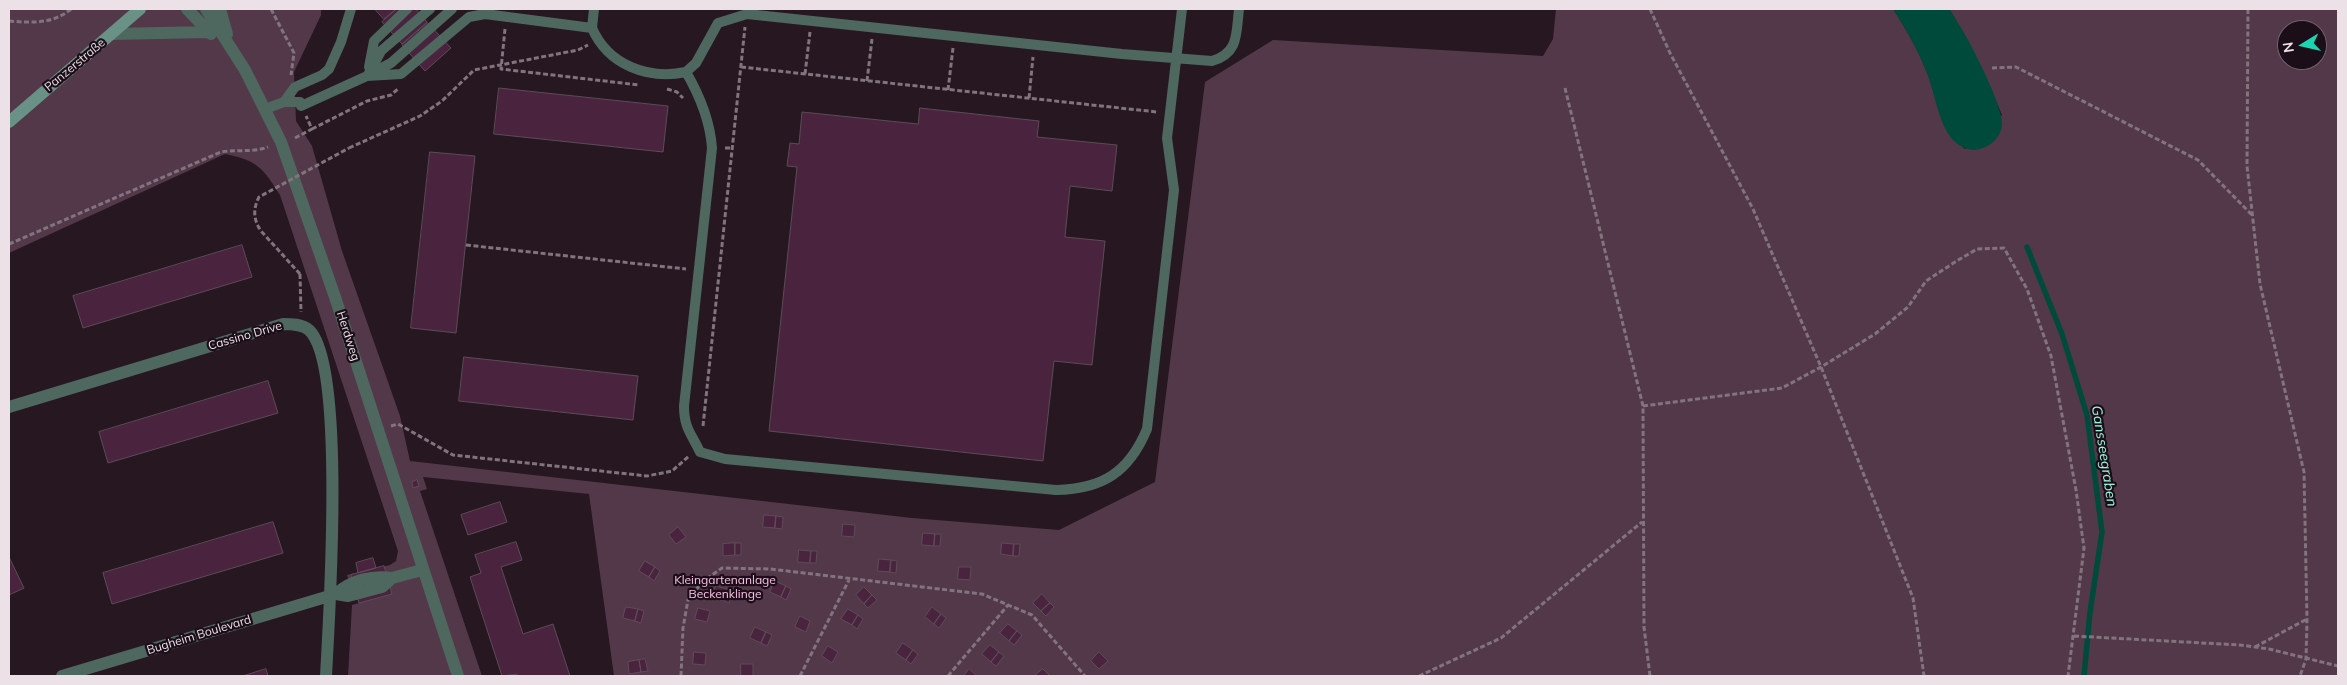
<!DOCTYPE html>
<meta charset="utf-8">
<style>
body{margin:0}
#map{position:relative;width:2347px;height:685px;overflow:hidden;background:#261721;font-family:Mulish,sans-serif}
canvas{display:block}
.frame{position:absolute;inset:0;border:10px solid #ebe1e7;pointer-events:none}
.north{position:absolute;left:2277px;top:20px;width:50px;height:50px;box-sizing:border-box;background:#1c0e18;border:1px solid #6f626b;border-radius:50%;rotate:261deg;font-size:14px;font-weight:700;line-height:20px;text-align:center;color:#ebe1e7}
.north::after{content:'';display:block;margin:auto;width:18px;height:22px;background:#19d5b2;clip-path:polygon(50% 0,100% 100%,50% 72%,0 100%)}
</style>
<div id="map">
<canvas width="2347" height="685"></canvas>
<div class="frame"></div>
<div class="north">N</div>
</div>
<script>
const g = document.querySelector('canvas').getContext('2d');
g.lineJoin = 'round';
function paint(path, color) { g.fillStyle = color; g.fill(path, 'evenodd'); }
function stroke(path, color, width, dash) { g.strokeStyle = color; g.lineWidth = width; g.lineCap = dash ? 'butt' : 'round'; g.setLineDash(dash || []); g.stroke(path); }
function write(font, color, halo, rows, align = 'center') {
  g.font = font + ' Mulish,sans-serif'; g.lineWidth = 4.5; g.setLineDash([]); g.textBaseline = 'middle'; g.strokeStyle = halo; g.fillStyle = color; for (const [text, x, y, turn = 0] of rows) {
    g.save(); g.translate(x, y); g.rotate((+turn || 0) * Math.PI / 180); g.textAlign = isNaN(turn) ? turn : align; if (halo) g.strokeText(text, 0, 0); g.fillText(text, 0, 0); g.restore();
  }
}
const green = new Path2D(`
 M9 9H321V15L294 72 296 121 312 146 342 251 400 416 410 461 912 518 1059 530 1155 482 1205 82 1273 40 1543 56 1553 39 1556 9H1893C1906 29 1917 48 1926 70 1938 99 1939 128 1965 149L2002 115 1984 73 1949 9H2338V676H614L589 494 423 477 427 489 420 491 482 676H348L352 605 359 603 356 589 351 590 347 575 390 565 396 561 398 551 280 195C263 168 257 160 225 154L9 253ZM2287 30H2317V60H2287Z`);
const water = new Path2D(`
 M1893 9H1949C1963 27 2004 105 2002 125 2001 137 1991 146 1980 149 1970 152 1960 147 1953 140 1938 123 1935 93 1927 73 1918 50 1906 29 1893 9Z`);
const stream = new Path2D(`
 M2027 247 2062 334 2087 415 2102 532 2090 612 2084 676`);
const building = new Path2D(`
 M375 9H396L384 19Z
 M397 9H416L427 22 402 44 382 22Z
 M428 23 451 48 425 71 402 45Z
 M499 88 668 106 663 152 494 134Z
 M920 108 1039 121 1037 137 1117 145 1112 191 1070 186 1065 237 1105 241 1092 365 1054 361 1043 461 769 431 797 167 787 166 790 143 799 144 802 112 918 124Z
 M430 152 475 156 456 333 411 328Z
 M242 245 252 277 83 328 73 296Z
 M464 357 638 376 633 420 459 401Z
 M268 381 278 413 108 463 99 432Z
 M417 480 419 486 413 488 412 482Z
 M500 502 507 522 468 535 461 515Z
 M764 515 776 516 775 528 763 527Z
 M776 516 783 517 782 529 775 528Z
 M273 522 283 553 112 604 103 573Z
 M843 524 855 525 854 537 842 536Z
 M678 527 686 537 676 544 669 535Z
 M923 533 935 534 934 546 922 545Z
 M935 534H941L940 546H934Z
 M516 542 522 560 501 567 523 634 553 624 570 676H517V674L502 676 470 577 481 573 475 555Z
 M735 543V555L723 556V544Z
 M735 543H741V555H735Z
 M1002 543 1014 544 1013 556 1001 554Z
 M1014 544H1020L1019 556H1013Z
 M799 550 811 551 810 563 798 562Z
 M811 551H817L816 563H810Z
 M9 557 24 588 9 595Z
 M373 558 376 568 358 573 356 563Z
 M879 559 891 560 890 572 878 571Z
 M891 560 897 561 896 573 890 572Z
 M645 561 655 567 649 577 639 571Z
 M384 566 392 594 359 603 351 575Z
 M655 567 660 571 654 581 649 577Z
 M959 567H971L970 580 958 579Z
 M775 581 786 586 781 597 770 592Z
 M716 586 727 589 724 601 712 597Z
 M786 586 791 589 786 600 781 597Z
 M864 587 872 595 864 604 856 595Z
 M727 589 733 591 729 603 724 601Z
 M1042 594 1050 603 1041 611 1033 603Z
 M872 595 877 600 868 608 864 604Z
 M1050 603 1054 607 1046 616 1041 611Z
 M626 607 638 609 635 621 623 618Z
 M932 607 941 614 934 624 925 617Z
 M698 608 710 611 707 622 695 619Z
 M638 609 644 611 641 623 635 621Z
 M848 609 858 615 852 625 841 619Z
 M941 614 946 618 939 628 934 624Z
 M858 615 863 619 857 629 852 625Z
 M800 616 810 621 806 632 795 627Z
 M1008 624 1017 631 1009 641 1000 633Z
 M755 627 766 632 761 643 750 638Z
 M1017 631 1022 635 1014 645 1009 641Z
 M766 632 772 635 767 646 761 643Z
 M903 643 913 650 906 660 896 653Z
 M990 645 999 652 991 662 982 654Z
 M828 646 838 652 832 663 822 656Z
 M913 650 918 654 911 664 906 660Z
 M694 652 706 653 705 665 693 664Z
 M999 652 1004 656 996 666 991 662Z
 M1099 652 1108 661 1099 669 1091 661Z
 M645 659 648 671 641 672 639 660Z
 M639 660 641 672 629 674 628 662Z
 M741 664H753V676H741Z
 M266 669 268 676H243Z
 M969 669 977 676H964Z
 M1043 669 1050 676H1034Z`);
const path = new Path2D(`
 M271 9 294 53 291 75
 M1650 9 1670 53 1753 209 1821 367 1913 598 1924 676
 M2248 9 2247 166 2260 284 2304 472 2307 619 2306 659 2300 676
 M9 21C32 23 53 24 71 9
 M505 29 501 69 639 85
 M741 67 1157 112
 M1992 68 2016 67 2198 160 2252 215
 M805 74 810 32
 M867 81 872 39
 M1565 88 1643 406 1644 627 1650 676
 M667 89 677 92 683 98
 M948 90 953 48
 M1029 98 1033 57
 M312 129 367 101 391 95 399 88
 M295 138 312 129 306 116
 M349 148 420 116 442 101 474 70 578 50 588 45
 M725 148H732
 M9 244 221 152C237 149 252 153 268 147
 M466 245 686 269
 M300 274 301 312
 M1643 406 1782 388 1821 367 1875 334 1908 307 1926 281 1955 262 1977 249 2004 248 2027 289 2051 356 2076 490 2084 548 2068 676
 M391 426 398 424 453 455 647 476 672 471 689 456
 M703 426 745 27
 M2074 636 2240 645 2269 649 2338 666
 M2255 647 2307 619
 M681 676 683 628 688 600 702 582 722 568 770 569 982 594 1032 615 1085 676
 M800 676 849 580
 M948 676 1008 605
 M1419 676 1501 638 1642 522`);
const service = new Path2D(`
 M592 28C608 65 648 80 686 72 700 96 710 120 712 148L684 406C684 428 691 433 700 452L725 459 1056 490C1103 489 1129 472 1147 429L1174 190 1167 138 1182 9
 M369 67 374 41 407 9
 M686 72 696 63 718 23 747 14 1122 54 1212 61C1239 53 1236 34 1239 9
 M370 74 391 63 452 9
 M368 75 381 51 430 9
 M284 102 295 87 322 75 329 69 341 42 351 9
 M265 109 284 102H300L301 106 367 76 401 74 469 17 485 14 592 28 594 9`);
const minor = new Path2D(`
 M9 407 283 324C291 324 302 324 309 330 346 364 329 618 326 676
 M336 594C351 580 373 575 392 578
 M62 676 336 594 348 596 382 587 392 578 422 570`);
const tertiary = new Path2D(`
 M187 9 211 34
 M206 9 245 70 281 142 335 297 458 676
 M220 9 227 34
 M112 34 208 32`);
const secondary = new Path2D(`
 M9 122 140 9`);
const pathBridge = new Path2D(`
 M300 274 261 231C253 219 253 209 259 197L349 148`);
const streetNames = [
 ["Panzerstraße",75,65,-40],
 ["Cassino Drive",245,336,-16],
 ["Herdweg",348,336,72],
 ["Bugheim Boulevard",199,635,-17]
];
const parkNames = [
 ["Kleingartenanlage",725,580],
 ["Beckenklinge",725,594]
];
const waterNames = [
 ["Gansseegraben",2104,456,81]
];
paint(green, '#53384a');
paint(water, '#004a3c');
stroke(stream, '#004a3c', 5.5);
paint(building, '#4a243f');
stroke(building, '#5d4b57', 1);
stroke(path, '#81747d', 3, [5, 2.5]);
stroke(service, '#4e675f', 10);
stroke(minor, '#4e675f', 12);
stroke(tertiary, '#4e675f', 12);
stroke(secondary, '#699185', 12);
stroke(pathBridge, '#81747d', 3, [5, 2.5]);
write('12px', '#ebe1e7', '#1c0e18', streetNames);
write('12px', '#f9c1e6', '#1c0e18', parkNames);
write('italic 14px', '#97f8de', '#1c0e18', waterNames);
</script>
